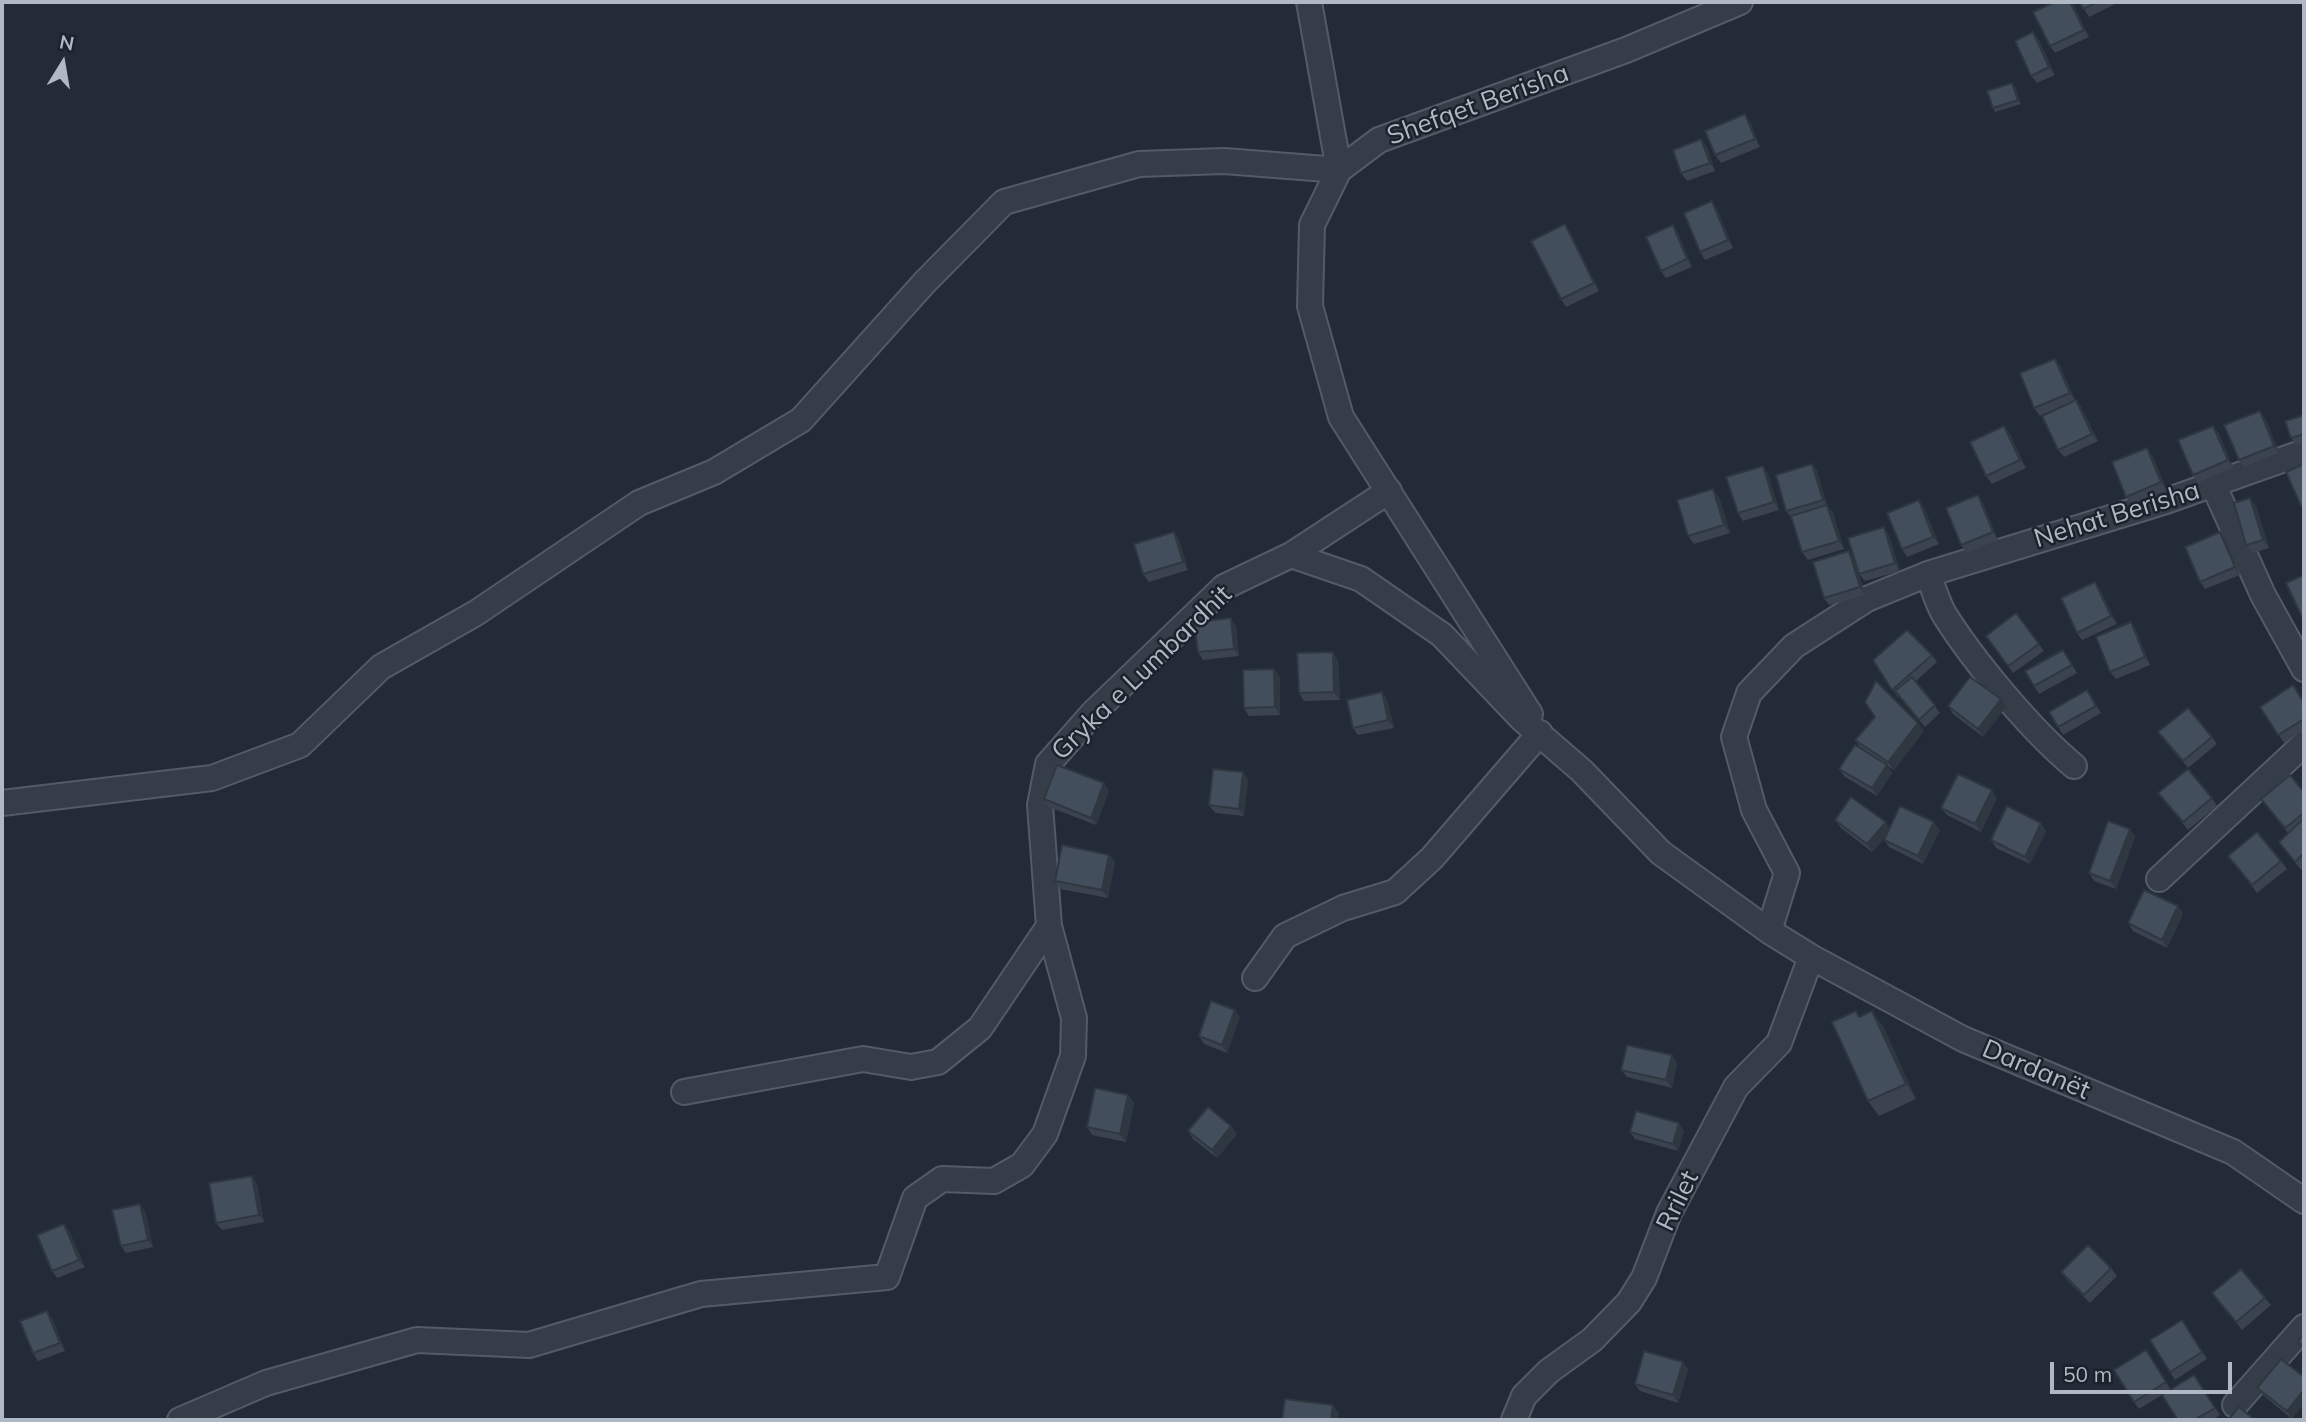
<!DOCTYPE html>
<meta charset="utf-8">
<style>
body{margin:0}
#map{position:relative;width:2306px;height:1422px;overflow:hidden;background:#222b37;font-family:Mulish,sans-serif}
canvas{display:block}
.frame{position:absolute;inset:0;border:4px solid #b0b8c4;pointer-events:none}
.north{position:absolute;left:28px;top:28px;width:70px;height:70px;-webkit-text-stroke:5px #1b222c;paint-order:stroke;rotate:11deg;font-size:19px;font-weight:700;line-height:28px;text-align:center;color:#b0b8c4}
.north::after{content:'';display:block;margin:auto;width:24px;height:32px;background:#b0b8c4;clip-path:polygon(50% 0,100% 100%,50% 72%,0 100%)}
.scale{position:absolute;left:2050px;top:1362px;width:182px;height:32px;box-sizing:border-box;border:4px solid #b0b8c4;border-top:0;padding-left:9px;font-size:21px;line-height:24px;white-space:nowrap;color:#b0b8c4;-webkit-text-stroke:5px #1b222c;paint-order:stroke}
</style>
<div id="map">
<canvas width="2306" height="1422"></canvas>
<div class="frame"></div>
<div class="north">N</div>
<div class="scale">50 m</div>
</div>
<script>
const g = document.querySelector('canvas').getContext('2d');
g.lineJoin = 'round';
function stroke(path, color, width, dash) { g.strokeStyle = color; g.lineWidth = width; g.lineCap = dash ? 'butt' : 'round'; g.setLineDash(dash || []); g.stroke(path); }
function paint(path, color) { g.fillStyle = color; g.fill(path, 'evenodd'); }
function write(font, color, halo, rows, align = 'center') {
  g.font = font + ' Mulish,sans-serif'; g.lineWidth = 5; g.setLineDash([]); g.textBaseline = 'middle'; g.strokeStyle = halo; g.fillStyle = color; for (const [text, x, y, turn = 0] of rows) {
    g.save(); g.translate(x, y); g.rotate((+turn || 0) * Math.PI / 180); g.textAlign = isNaN(turn) ? turn : align; if (halo) g.strokeText(text, 0, 0); g.fillText(text, 0, 0); g.restore();
  }
}
const minor = new Path2D(`
 M2213 484 2263 595 2304 669
 M1291 555 1389 491
 M1928 574C1933 587 1937 602 1944 614 1974 662 2031 730 2074 766
 M1530 714 1341 417 1310 306 1312 225 1339 170 1379 140 1626 50 1740 2
 M2 803 212 778 300 745 381 667 476 613 639 503 714 472 801 420 925 282 1004 202 1139 164 1224 161 1339 170 1309 2
 M2159 879 2304 744
 M1769 931 1787 873 1754 810 1734 737 1749 693 1794 646 1867 599 1928 574 2166 501 2304 452
 M1255 978 1285 936 1343 908 1395 892 1432 858 1540 733
 M684 1092 863 1059 911 1067 938 1062 980 1028 1049 926
 M2235 1405 2304 1327
 M180 1420 266 1383 417 1340 529 1345 701 1294 887 1277 915 1198 942 1179 994 1181 1022 1165 1045 1134 1073 1056 1074 1018 1049 926 1040 805 1048 764 1093 713 1224 587 1291 555 1361 579 1442 635 1523 720 1582 771 1661 853 1769 931 1811 957 1963 1039 2233 1152 2304 1201
 M1514 1420 1524 1396 1549 1371 1592 1340 1629 1302 1644 1278 1669 1213 1736 1087 1779 1043 1811 957`);
const wall = new Path2D(`
 M2055 2H2072L2089 37 2055 53 2050 46Z
 M2080 2H2119L2089 17Z
 M2033 32 2039 40 2055 75 2037 83 2031 76Z
 M2015 86 2021 104 1995 112 1993 108Z
 M1745 114 1750 122 1760 147 1721 163 1715 155Z
 M1701 139 1707 147 1715 171 1687 181 1681 173Z
 M1717 209 1733 248 1705 260 1700 252Z
 M1570 232 1599 291 1566 307 1561 299Z
 M1678 233 1692 267 1666 278 1661 271Z
 M2060 366 2075 400 2081 407 2098 441 2064 457 2058 450 2061 407 2040 416 2034 408Z
 M2304 415V443L2296 446 2291 438Z
 M2265 418 2279 453 2244 467 2239 460Z
 M2004 426 2010 434 2026 468 1992 484 1986 476Z
 M2213 426 2219 434 2233 468 2198 483 2193 475Z
 M2152 455 2167 490 2132 504 2126 497Z
 M1812 464 1817 471 1827 505 1833 513 1844 549 1808 560 1802 552 1792 518 1786 511Z
 M1763 466 1768 474 1779 510 1743 521 1738 513Z
 M1719 497 1730 533 1694 544 1688 536Z
 M1983 503 1998 540 1967 553 1961 545Z
 M2256 506 2269 548 2252 553 2246 545Z
 M1924 508 1939 544 1907 557 1902 549Z
 M1174 532 1179 540 1188 570 1149 582 1143 574Z
 M2220 532 2226 540 2240 575 2205 589 2200 582Z
 M1889 535 1900 571 1865 581 1859 574Z
 M1849 551 1854 559 1865 595 1829 605 1824 598Z
 M2095 582 2100 590 2117 624 2082 640 2077 633Z
 M2131 622 2136 630 2150 665 2116 679 2110 672Z
 M1236 626 1239 656 1203 660 1198 652Z
 M1986 636 2039 644 2044 651 2013 673Z
 M2063 650 2077 673 2039 694 2034 686Z
 M1932 655 1937 662 1916 681 1940 713 1925 727 1899 696 1898 698 1873 660Z
 M1338 660 1340 700 1304 701 1299 693Z
 M1280 677V715L1249 716 1244 708Z
 M2087 690 2101 713 2063 735 2058 727Z
 M1382 692 1387 700 1394 728 1358 735 1353 728Z
 M2304 702V730L2284 743 2260 707Z
 M1948 706 2006 707 1983 737 1953 714Z
 M1918 723 1924 731 1894 770 1887 766 1892 773 1877 796 1845 777 1839 769 1884 763 1860 747 1855 740Z
 M2158 732 2212 737 2217 744 2188 768Z
 M1243 772 1248 780 1244 816 1215 813 1209 805Z
 M1104 783 1109 791 1096 825 1049 807 1044 799Z
 M2304 792V866L2301 870 2279 842 2288 833 2261 799Z
 M2158 793 2212 798 2217 806 2188 830Z
 M1997 798 1981 832 1947 815 1941 808Z
 M1835 820 1890 828 1940 830 1923 864 1889 847 1884 840 1886 836 1872 852 1841 828Z
 M2130 829 2135 837 2116 889 2094 881 2089 873Z
 M2046 831 2030 864 1996 848 1991 840Z
 M1109 855 1115 862 1108 898 1060 889 1055 881Z
 M2228 856 2281 861 2287 869 2257 893Z
 M2178 906 2183 914 2167 948 2133 931 2128 923Z
 M1856 1011 1860 1017 1883 1026 1916 1099 1879 1116 1868 1101Z
 M1240 1017 1227 1053 1204 1044 1199 1036Z
 M1672 1055 1677 1063 1672 1088 1627 1077 1621 1070Z
 M1128 1095 1134 1103 1126 1142 1092 1135 1087 1127Z
 M1231 1126 1237 1134 1217 1158 1193 1139 1188 1131Z
 M1684 1131 1678 1151 1635 1139 1630 1132Z
 M252 1176 257 1184 264 1222 222 1230 216 1223Z
 M145 1211 153 1247 126 1253 121 1246Z
 M64 1224 69 1231 85 1267 57 1278 52 1271Z
 M2111 1268 2117 1276 2090 1303 2066 1279 2061 1272Z
 M2212 1293 2265 1298 2271 1305 2242 1330Z
 M52 1318 65 1351 38 1361 33 1353Z
 M2182 1320 2207 1359 2175 1380 2170 1372Z
 M2146 1350 2171 1390 2200 1383 2220 1415 2212 1420H2178L2162 1395 2139 1409 2134 1402Z
 M1683 1362 1688 1370 1678 1403 1640 1391 1635 1384Z
 M2304 1377 2292 1419 2263 1395 2257 1388Z`);
const shadedWall = new Path2D(`
 M2070 2H2072L2089 37 2084 30Z
 M2033 32 2039 40 2055 75 2049 67Z
 M2012 83 2015 86 2021 104 2018 100Z
 M1745 114 1750 122 1760 147 1755 139Z
 M1701 139 1707 147 1715 171 1710 163Z
 M1712 201 1717 209 1733 248 1728 240Z
 M1565 224 1570 232 1599 291 1594 283Z
 M1673 225 1678 233 1692 267 1687 259Z
 M2055 359 2060 366 2075 401 2070 393Z
 M2076 400 2081 407 2098 441 2092 434Z
 M2260 411 2265 418 2279 453 2274 446Z
 M2004 426 2010 434 2026 468 2020 460Z
 M2213 426 2219 434 2233 468 2228 460Z
 M2147 448 2152 455 2167 490 2161 482Z
 M1812 464 1817 471 1828 507 1823 500Z
 M1763 466 1768 474 1779 510 1774 502Z
 M1713 489 1719 497 1730 533 1724 525Z
 M1978 495 1983 503 1998 540 1993 532Z
 M2250 498 2256 506 2269 548 2263 540Z
 M1919 500 1924 508 1939 544 1933 537Z
 M1827 505 1833 513 1844 549 1839 541Z
 M1884 527 1889 535 1900 571 1895 563Z
 M1174 532 1179 540 1188 570 1183 562Z
 M2220 532 2226 540 2240 575 2235 567Z
 M1849 551 1854 559 1865 595 1860 587Z
 M2095 582 2100 590 2117 624 2111 616Z
 M1231 618 1236 626 1239 656 1234 649Z
 M2131 622 2136 630 2150 665 2145 657Z
 M1333 652 1338 660 1340 700 1334 692Z
 M1274 669 1280 677V715L1275 707Z
 M1382 692 1387 700 1394 728 1388 720Z
 M2001 699 2006 707 1983 737 1978 729Z
 M1918 723 1924 731 1894 770 1888 762Z
 M1887 765 1892 773 1877 796 1872 788Z
 M1243 772 1248 780 1244 816 1239 809Z
 M1104 783 1109 791 1096 825 1091 818Z
 M1992 790 1997 798 1981 832 1975 824Z
 M1886 822 1891 830 1872 852 1867 844Z
 M1934 822 1940 830 1923 864 1918 856Z
 M2041 823 2046 831 2030 864 2025 857Z
 M2130 829 2135 837 2116 889 2110 881Z
 M1109 855 1115 862 1108 898 1102 890Z
 M2178 906 2183 914 2167 948 2162 940Z
 M1235 1010 1240 1017 1227 1053 1222 1045Z
 M1872 1011 1883 1026 1916 1099 1906 1084Z
 M1672 1055 1677 1063 1672 1088 1666 1080Z
 M1128 1095 1134 1103 1126 1142 1120 1134Z
 M1679 1123 1684 1131 1678 1151 1673 1144Z
 M1231 1126 1237 1134 1217 1158 1212 1150Z
 M252 1176 257 1184 264 1222 259 1215Z
 M140 1204 145 1211 153 1247 148 1240Z
 M64 1224 69 1231 85 1267 79 1260Z
 M47 1311 52 1318 65 1351 60 1343Z
 M1683 1362 1688 1370 1678 1403 1673 1395Z
 M2304 1390V1404L2292 1419 2287 1411Z
 M1333 1405 1339 1413 1338 1420H1331Z`);
const building = new Path2D(`
 M2055 2H2070L2084 30 2050 46 2033 12Z
 M2080 2H2098L2083 9Z
 M2033 32 2049 67 2031 76 2015 41Z
 M2012 83 2018 100 1993 108 1987 91Z
 M1745 114 1755 139 1715 155 1705 131Z
 M1701 139 1710 163 1681 173 1673 150Z
 M1712 201 1728 240 1700 252 1684 213Z
 M1565 224 1594 283 1561 299 1531 241Z
 M1673 225 1687 259 1661 271 1646 237Z
 M2055 359 2070 393 2034 408 2020 373Z
 M2076 400 2092 434 2058 450 2042 416Z
 M2260 411 2274 446 2239 460 2224 425Z
 M2304 415V434L2291 438 2285 421Z
 M2004 426 2020 460 1986 476 1970 442Z
 M2213 426 2228 460 2193 475 2178 440Z
 M2147 448 2161 482 2126 497 2112 462Z
 M1812 464 1823 500 1786 511 1776 475Z
 M2304 464V505L2301 506 2286 472Z
 M1763 466 1774 502 1738 513 1726 477Z
 M1713 489 1724 525 1688 536 1677 500Z
 M1978 495 1993 532 1961 545 1946 508Z
 M2250 498 2263 540 2246 545 2234 503Z
 M1919 500 1933 537 1902 549 1887 513Z
 M1827 505 1839 541 1802 552 1791 516Z
 M1884 527 1895 563 1859 574 1848 538Z
 M1174 532 1183 562 1143 574 1134 544Z
 M2220 532 2235 567 2200 582 2185 547Z
 M1849 551 1860 587 1824 598 1813 562Z
 M2304 575V616L2302 617 2286 583Z
 M2095 582 2111 616 2077 633 2061 598Z
 M2016 613 2039 644 2008 666 1986 636Z
 M1231 618 1234 649 1198 652 1194 622Z
 M2131 622 2145 657 2110 672 2096 637Z
 M1907 630 1932 655 1892 690 1873 660Z
 M2063 650 2072 665 2034 686 2025 671Z
 M1333 652 1334 692 1299 693 1297 653Z
 M1274 669 1275 707 1244 708 1243 670Z
 M1912 677 1935 705 1919 720 1895 691Z
 M1970 677 2001 699 1978 729 1948 706Z
 M1876 681 1918 723 1888 762 1855 740 1875 717 1865 702Z
 M2293 685 2304 703V719L2278 735 2260 707Z
 M2087 690 2096 706 2058 727 2049 712Z
 M1382 692 1388 720 1353 728 1347 700Z
 M2188 708 2212 737 2183 761 2158 732Z
 M1855 745 1887 765 1872 788 1839 769Z
 M1057 765 1104 783 1091 818 1044 799Z
 M1213 769 1243 772 1239 809 1209 805Z
 M2188 769 2212 798 2183 822 2158 793Z
 M1958 774 1992 790 1975 824 1941 808Z
 M2290 775 2304 792V813L2285 828 2261 799Z
 M1851 797 1886 822 1867 844 1835 820Z
 M1900 806 1934 822 1918 856 1884 840Z
 M2007 806 2041 823 2025 857 1991 840Z
 M2304 818V853L2295 862 2279 842Z
 M2108 821 2130 829 2110 881 2089 873Z
 M2257 832 2281 861 2252 885 2228 856Z
 M1062 845 1109 855 1102 890 1055 881Z
 M2144 890 2178 906 2162 940 2128 923Z
 M1211 1001 1235 1010 1222 1045 1199 1036Z
 M1856 1011 1859 1017 1872 1011 1906 1084 1868 1101 1832 1022Z
 M1627 1045 1672 1055 1666 1080 1621 1070Z
 M1095 1088 1128 1095 1120 1134 1087 1127Z
 M1208 1107 1231 1126 1212 1150 1188 1131Z
 M1636 1111 1679 1123 1673 1144 1630 1132Z
 M252 1176 259 1215 216 1223 209 1183Z
 M140 1204 148 1240 121 1246 112 1210Z
 M64 1224 79 1260 52 1271 37 1235Z
 M2088 1245 2111 1268 2084 1295 2061 1272Z
 M2241 1269 2265 1298 2236 1322 2212 1293Z
 M47 1311 60 1343 33 1353 20 1321Z
 M2182 1320 2202 1352 2170 1372 2150 1340Z
 M2304 1334V1347L2298 1342Z
 M2146 1350 2166 1382 2134 1402 2114 1370Z
 M1644 1351 1683 1362 1673 1395 1635 1384Z
 M2281 1359 2304 1377V1390L2287 1411 2257 1388Z
 M2194 1375 2215 1408 2194 1420H2178L2162 1395Z
 M1285 1399 1333 1405 1331 1420H1282Z
 M2239 1407 2255 1420H2228Z`);
const streetNames = [
 ["Shefqet Berisha",1478,105,-20],
 ["Nehat Berisha",2117,515,-17],
 ["Gryka e Lumbardhit",1142,673,-44],
 ["Dardanët",2036,1070,23],
 ["Rrilet",1678,1201,-64]
];
stroke(minor, '#535b66', 28);
stroke(minor, '#353d48', 24);
paint(wall, '#3a434f');
paint(shadedWall, '#2f3740');
paint(building, '#434e5c');
stroke(building, '#2f3740', 2);
write('26px', '#b0b8c4', '#1b222c', streetNames);
</script>
